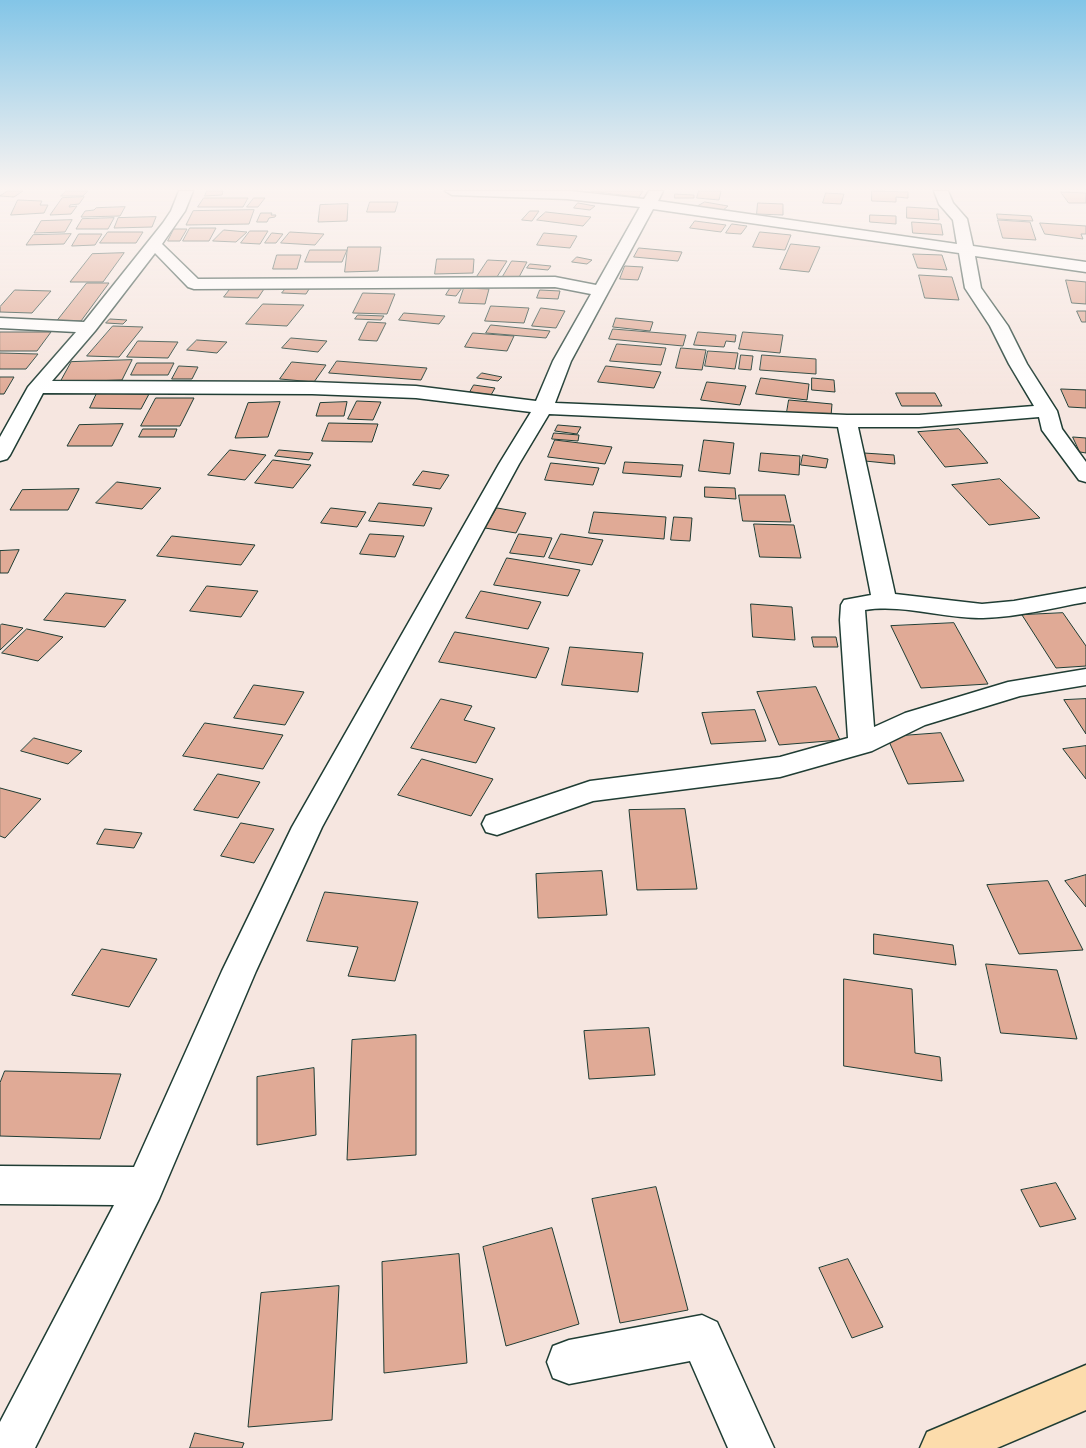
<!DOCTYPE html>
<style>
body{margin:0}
canvas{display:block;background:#f6e6e0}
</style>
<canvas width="1086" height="1448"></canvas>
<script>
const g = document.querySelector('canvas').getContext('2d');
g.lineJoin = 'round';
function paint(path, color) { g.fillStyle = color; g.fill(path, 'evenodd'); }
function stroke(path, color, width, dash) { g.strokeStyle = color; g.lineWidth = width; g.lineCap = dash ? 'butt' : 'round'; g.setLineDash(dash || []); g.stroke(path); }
const building = new Path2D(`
 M8 191H23L14 197 0 196Z
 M66 191H88L83 196H61Z
 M207 191H223L222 195 205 196Z
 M591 191H643L639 197Z
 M699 191H721L719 200 697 198Z
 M872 191 908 192V198L896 197V202L872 201Z
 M1061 192 1086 193V203H1069Z
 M826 193 844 194 841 204 823 203Z
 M675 194 694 195V198H675Z
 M84 197 79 204 70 205 69 207 77 206 71 214 50 215 62 198Z
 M204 198H248L243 207H198Z
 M254 198H265L258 207H247Z
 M18 200 42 201 40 205H48L44 213 11 215Z
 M370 202H398L395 212H367Z
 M705 202 728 206 722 211 698 206Z
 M578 203 595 206 590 210 574 208Z
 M758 203 783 204V215L757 214Z
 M348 204 347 221 318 222 320 205Z
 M125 207 120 216 81 217 85 211 94 210 96 208Z
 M907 207 938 209 939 220 907 218Z
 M254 210 249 224 186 225 193 211Z
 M530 211H539L532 221 522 220Z
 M546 212 591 217 583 226 537 220Z
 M261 213H272L271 215H276L275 217 269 218 267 222H257Z
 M997 214 1031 216 1033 221 998 219Z
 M870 215 896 216V224L870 222Z
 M156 217 152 227 114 228 118 218Z
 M114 218 108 229H76L82 219Z
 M72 220 65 232 34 233 41 221Z
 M998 220 1030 222 1036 240 1003 238Z
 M695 221 726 225 721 232 690 228Z
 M912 222 941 224 943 235 913 233Z
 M1040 223 1086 226V234H1081L1083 239 1045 234Z
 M732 224 747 226 741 234 726 233Z
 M190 228H216L209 241H183Z
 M174 229H187L180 241H168Z
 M224 230 247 232 236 242 213 241Z
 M250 231H268L260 244 241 243Z
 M108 232H143L136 243H100Z
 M290 232 324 234 315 245 281 243Z
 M760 232 791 235 785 250 753 247Z
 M272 233 283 234 276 243H265Z
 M544 233 577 236 570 248 537 245Z
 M71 234 64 244 26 245 33 235Z
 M79 234H102L95 245 72 246Z
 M791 244 820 247 809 272 780 269Z
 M348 247H381L378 271 345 272Z
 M639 248 682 252 678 261 634 257Z
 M310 250H347L342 262H305Z
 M124 253 103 282H70L92 254Z
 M913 254 942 255 947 270 918 268Z
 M277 255H301L297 269H273Z
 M577 257 592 260 587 264 572 262Z
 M437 259H474L473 273 435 274Z
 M488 260 507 261 495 280 476 278Z
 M512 261 527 262 518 279 502 278Z
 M530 264 551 266 548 270 527 268Z
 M625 266 643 267 638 280 620 279Z
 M919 275 952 277 959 300 925 298Z
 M1066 280 1086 282V304L1072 303Z
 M87 283H109L81 321H57Z
 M288 286H311L306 294 282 293Z
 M451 287 462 288 456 296 446 295Z
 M231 288 264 289 258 298 224 297Z
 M464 288 489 289 485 304 459 303Z
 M15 290 51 291 32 313 0 312V307Z
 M540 290 560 291 558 299 537 298Z
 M363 293 395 294 387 314 353 313Z
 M263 304 304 305 287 326 246 324Z
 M491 306 529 308 524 323 485 321Z
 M541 308 565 311 556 328 532 326Z
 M1077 311H1086V322H1082Z
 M404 313 445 316 439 324 399 320Z
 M358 315 384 316 381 320 355 319Z
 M616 318 653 322 650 331 613 327Z
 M110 319 127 320 123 324 106 323Z
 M368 322 386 323 377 341 359 340Z
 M491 325 550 331 546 338 486 333Z
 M113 326 143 327 119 357 87 356Z
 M613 329 686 335 683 346 609 339Z
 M0 332H51L37 351H0Z
 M698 332 736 335 735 342 726 341 724 347 694 345Z
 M743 332 783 335 780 353 739 349Z
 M473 333 514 336 507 351 465 347Z
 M291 338 327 341 318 352 282 348Z
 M197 340 227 342 217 353 187 350Z
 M138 341 178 342 168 358 127 357Z
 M617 344 666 348 661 365 610 361Z
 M681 348 706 350 702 370 676 368Z
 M708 351 738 353 735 369 705 366Z
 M0 353 38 354 26 369H0Z
 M741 355 753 356 751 370 739 369Z
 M762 355 816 359V374L760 370Z
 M132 360 122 380 60 382 71 362Z
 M337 361 427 368 421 380 329 373Z
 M292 362 326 365 314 382 280 379Z
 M137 363H174L168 375H131Z
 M179 366 198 367 192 379H172Z
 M606 366 661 372 654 388 598 382Z
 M482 373 502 377 498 381 477 378Z
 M0 377H14L4 394H0Z
 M761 378 809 384 807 400 756 394Z
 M812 378 834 380 835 392 812 390Z
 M707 382 746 386 740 405 701 400Z
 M474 385 495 388 491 395 470 392Z
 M1061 389 1086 390V408L1069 407Z
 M97 393 149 394 141 409 90 408Z
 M896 393H935L942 406H902Z
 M156 398H194L180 426H141Z
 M789 400 832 404 831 416 787 412Z
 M357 401 381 402 373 420 348 419Z
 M280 402 268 437 235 438 248 403Z
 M347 402 344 416H316L320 403Z
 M329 423 378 424 372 442 322 441Z
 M123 424 112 446H67L79 425Z
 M558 425 581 427 577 434 555 431Z
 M143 429H177L174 437H139Z
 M959 429 988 463 945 467 918 432Z
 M554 433 579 435 578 441 552 439Z
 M1073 437 1086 438V453L1080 452Z
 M555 440 612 447 605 464 548 457Z
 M704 440 734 443 730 474 699 471Z
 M230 450 266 455 245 480 208 475Z
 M279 450 313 453 309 460 275 456Z
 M761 453 800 456 799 475 759 471Z
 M864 453 894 455 895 464 865 461Z
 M803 455 828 459 826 468 801 465Z
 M273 460 311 465 293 488 255 483Z
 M625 462 683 465 681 477 623 473Z
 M551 463 599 468 593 485 545 480Z
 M423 471 449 475 440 489 413 485Z
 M1000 479 1040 518 989 525 952 485Z
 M117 482 161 488 142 509 96 503Z
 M705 487 735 488 736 499 705 497Z
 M79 489 68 510H10L22 490Z
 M739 495H785L791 522 743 521Z
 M379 503 432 508 424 526 369 521Z
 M331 508 366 512 357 527 321 523Z
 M497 508 526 513 516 533 485 528Z
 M594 512 666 517 664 539 589 533Z
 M674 517 692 518 690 541 671 540Z
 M754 524 794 525 801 558 760 557Z
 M370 534 404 536 395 557 360 554Z
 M519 534 552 538 544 557 510 553Z
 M561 534 603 540 592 565 549 558Z
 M172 536 255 545 241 565 157 556Z
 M19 550 8 573H0V551Z
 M507 558 580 570 568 596 494 585Z
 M207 586 258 591 241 617 190 611Z
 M481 591 541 602 528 629 466 618Z
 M66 593 126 600 105 627 44 620Z
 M751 604 792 607 795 640 753 637Z
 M1063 613 1086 646V666L1056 668 1022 615Z
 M954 623 988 684 921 688 891 626Z
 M2 624 23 628 0 650V626Z
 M27 629 63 637 38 661 2 653Z
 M455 632 549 648 536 678 439 662Z
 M812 637H836L838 647H814Z
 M570 647 643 653 638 692 562 685Z
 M254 685 304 692 285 725 234 718Z
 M816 687 840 740 779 745 757 692Z
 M441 699 472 706 464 720 495 728 476 763 411 748Z
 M1086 699V734L1064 700Z
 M755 710 766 741 711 744 702 713Z
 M205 723 283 735 263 769 183 756Z
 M941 733 964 781 908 784 887 737Z
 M34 738 82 751 68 764 21 751Z
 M1086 746V779L1063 749Z
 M422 759 493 779 471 816 398 795Z
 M218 774 260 782 238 818 194 810Z
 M0 788 41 799 5 838 0 836Z
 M685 809 697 889 637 890 629 810Z
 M241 823 274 829 254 863 221 856Z
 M105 829 142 833 134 848 97 844Z
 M602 871 607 915 538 918 536 874Z
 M1086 875V907L1065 881Z
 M1048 881 1083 950 1019 954 987 885Z
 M325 892 418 902 395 981 348 976 358 947 307 941Z
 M874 934 953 945 956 965 874 954Z
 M102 949 157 959 129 1007 72 995Z
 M986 964 1057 970 1077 1039 1001 1033Z
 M844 979 912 989 915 1053 940 1057 942 1081 844 1066Z
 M649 1028 655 1075 589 1079 584 1031Z
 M416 1035V1155L347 1160 352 1040Z
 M314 1068 316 1135 257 1145V1077Z
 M5 1071 121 1074 100 1139 0 1136V1083Z
 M1056 1183 1076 1219 1040 1227 1021 1190Z
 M656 1187 688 1310 620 1323 592 1199Z
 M552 1228 579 1324 506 1346 483 1247Z
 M459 1254 467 1363 384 1373 382 1262Z
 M848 1259 883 1327 852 1338 819 1268Z
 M339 1286 332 1420 248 1427 261 1293Z
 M195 1433 244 1443 242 1448H190Z`);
const street = new Path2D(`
 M179 191H193L185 211 162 244 198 279 555 277 596 285 640 207 567 199 452 195 445 191H570L644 199 649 191H663L658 201 957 244 953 220 939 204 934 191H948L953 203 967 219 973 246 1086 262V272L975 256 981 288 1008 326 1027 364 1057 411 1062 429 1086 462V482L1079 480 1042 430 1039 417 919 427H858L895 594 982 604 1014 601 1086 588V602C1052 608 1018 617 983 618 944 619 905 604 865 610L874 727 905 713 1008 682 1086 669V685L1020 696 925 725 872 751 780 777 593 801 497 835 486 832 482 824 486 816 590 781 780 757 848 738 840 620 841 605 844 600 871 595 838 427 549 414 519 464 322 827 256 971 159 1199 35 1448H0V1422L114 1205 0 1204V1166L134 1167 222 971 292 827 499 464 531 412 416 398 312 394 43 393 10 455 7 459 0 461V437L28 387 76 332 0 328V318L84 322 163 223 171 211ZM653 209 959 253 965 288 990 326 1009 364 1034 406 919 415H847L555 403 571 361ZM155 253 188 287 194 289 555 287 591 294 553 361 536 401 416 386 312 382 52 381 95 331Z
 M702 1315 717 1322 774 1448H728L690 1361 569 1384 553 1378 547 1362 553 1346 569 1340Z`);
const highway = new Path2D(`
 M1086 1365V1410L997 1448H920L927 1432Z`);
paint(building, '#e0aa96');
stroke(building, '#1f3d34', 1);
stroke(street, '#1f3d34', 3);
stroke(highway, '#1f3d34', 3);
paint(street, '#fff');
paint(highway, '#fcdcac');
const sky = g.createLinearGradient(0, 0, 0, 394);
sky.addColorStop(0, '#83c5e7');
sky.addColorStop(0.48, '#fbf4f1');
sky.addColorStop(1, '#fbf4f100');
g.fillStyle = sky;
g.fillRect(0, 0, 1086, 394);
</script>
